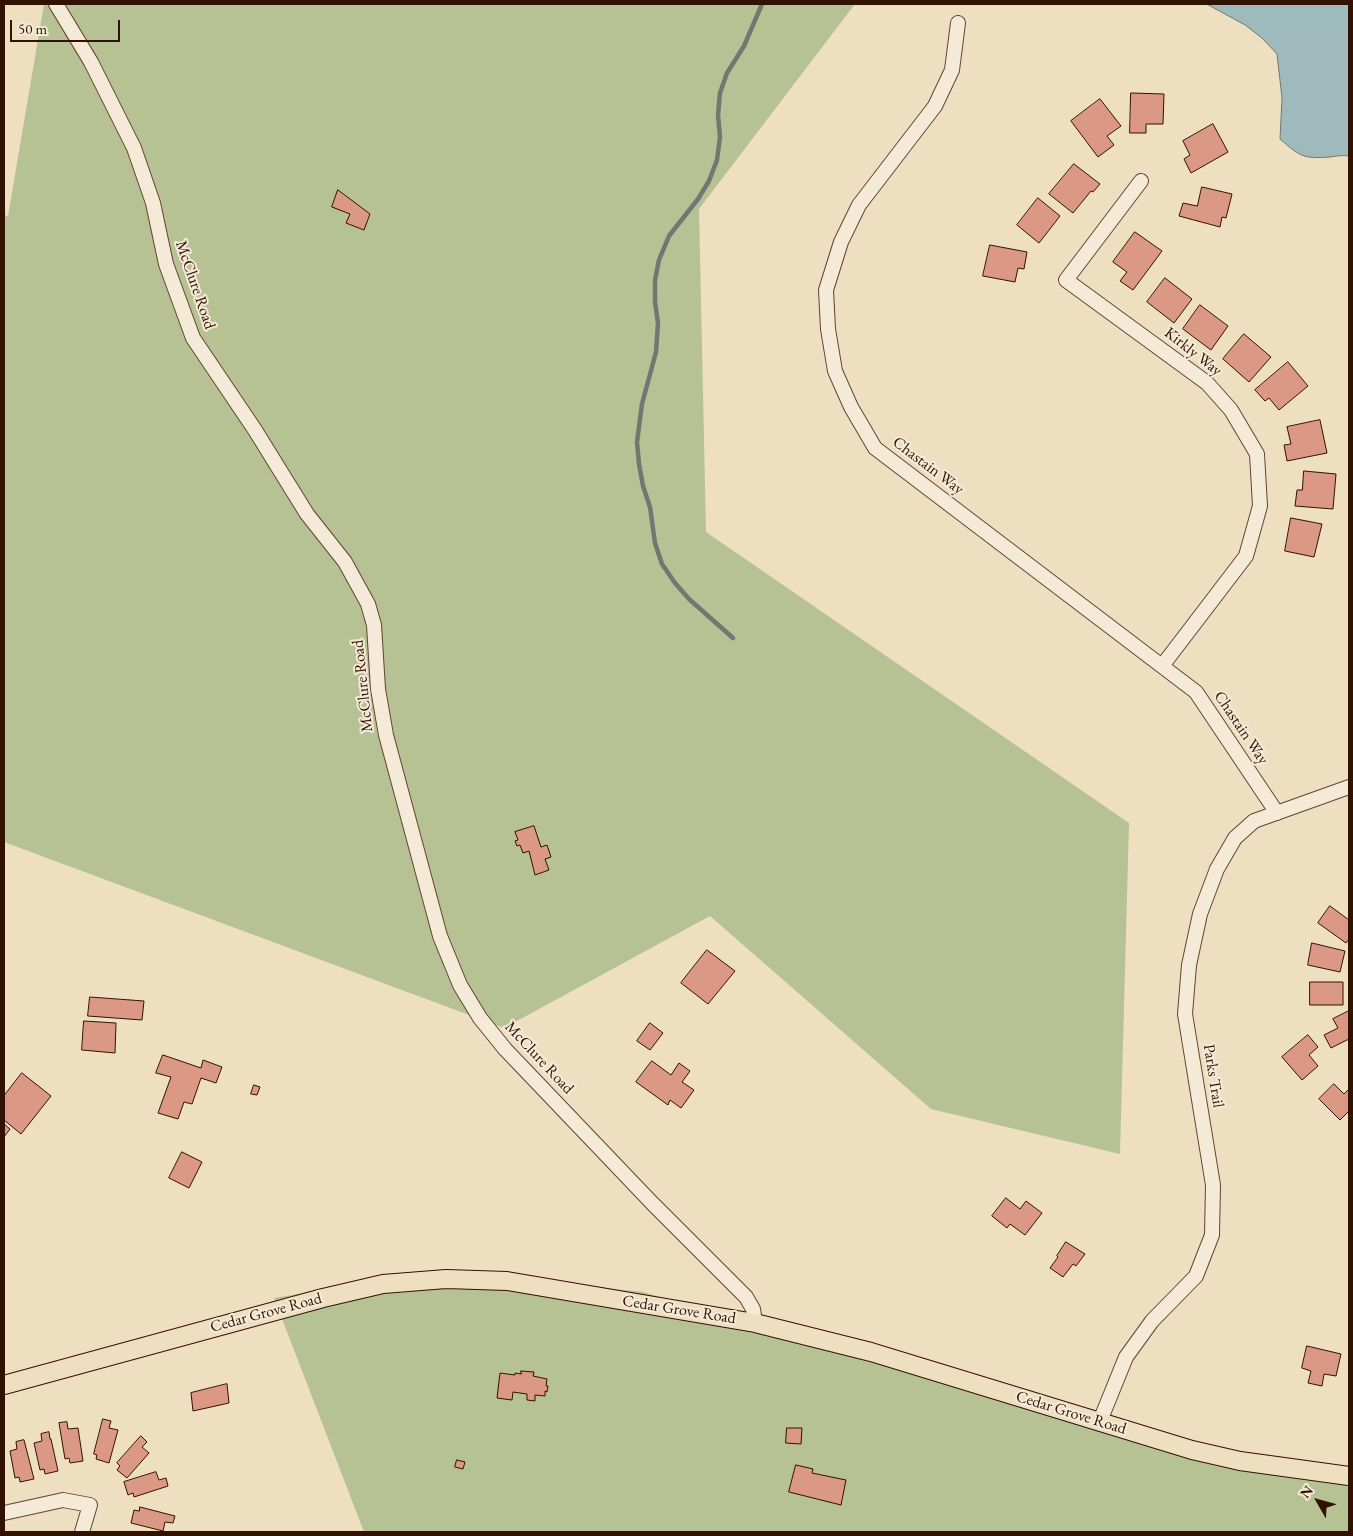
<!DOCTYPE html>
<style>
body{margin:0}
#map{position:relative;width:1353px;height:1536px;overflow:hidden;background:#eedfc1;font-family:"EB Garamond",serif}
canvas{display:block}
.frame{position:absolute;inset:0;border:5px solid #311200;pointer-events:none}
.north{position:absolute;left:1293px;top:1476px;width:50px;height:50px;-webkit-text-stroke:4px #f4ead7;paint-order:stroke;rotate:308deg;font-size:14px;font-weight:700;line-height:20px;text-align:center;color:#311200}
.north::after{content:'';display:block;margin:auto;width:18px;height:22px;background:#311200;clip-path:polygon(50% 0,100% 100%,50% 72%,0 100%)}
.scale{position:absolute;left:10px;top:20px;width:110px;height:22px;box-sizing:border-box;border:2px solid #311200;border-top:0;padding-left:6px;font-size:15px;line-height:18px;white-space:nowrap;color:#311200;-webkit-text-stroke:4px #f4ead7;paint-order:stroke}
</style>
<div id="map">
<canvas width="1353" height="1536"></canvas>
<div class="frame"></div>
<div class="north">N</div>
<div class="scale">50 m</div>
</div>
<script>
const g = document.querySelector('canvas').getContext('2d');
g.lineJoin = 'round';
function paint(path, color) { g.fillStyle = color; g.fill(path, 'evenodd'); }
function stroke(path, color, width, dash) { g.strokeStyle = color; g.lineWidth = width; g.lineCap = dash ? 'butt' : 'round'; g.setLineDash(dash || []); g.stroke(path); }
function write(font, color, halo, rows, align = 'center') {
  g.font = font + ' "EB Garamond",serif'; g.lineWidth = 4; g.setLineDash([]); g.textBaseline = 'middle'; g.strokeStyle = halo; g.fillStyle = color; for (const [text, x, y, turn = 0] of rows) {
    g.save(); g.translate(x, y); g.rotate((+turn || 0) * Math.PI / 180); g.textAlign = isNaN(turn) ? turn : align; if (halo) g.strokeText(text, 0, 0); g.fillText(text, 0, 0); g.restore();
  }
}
const green = new Path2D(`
 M44 4H855L699 209 706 532 1129 823 1120 1154 931 1109 710 916 504 1028 4 842V215L8 216Z
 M441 1270 643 1292 771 1329 1209 1448 1349 1470V1532H364L274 1298Z`);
const water = new Path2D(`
 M1207 4H1349V156C1342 155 1336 156 1330 157 1302 159 1300 156 1280 139L1282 98 1277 54 1262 38 1245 25Z`);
const stream = new Path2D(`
 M733 638 689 599 675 583 662 564 655 543 650 507 643 486 639 464 637 442 642 404 656 352 658 323 655 302V280L659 260 669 236 698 199 709 181 717 160 720 137 718 115 720 93 727 73 744 46 762 4`);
const building = new Path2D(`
 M1131 93 1164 94 1163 124H1146V133H1130Z
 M1100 99 1121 126 1107 136 1114 145 1098 157 1071 121Z
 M1213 124 1228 152 1191 173 1184 159 1190 155 1183 141Z
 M1074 164 1100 184 1093 192 1091 191 1073 213 1049 194Z
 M1202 187 1232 194 1226 218 1222 217 1220 227 1179 216 1183 203 1197 206Z
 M338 190 370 214 364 230 346 223 350 214 332 207Z
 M1038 198 1060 216 1039 243 1017 225Z
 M1135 232 1162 251 1133 290 1120 281 1127 272 1113 262Z
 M990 245 1027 252 1024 269 1018 268 1015 282 983 276Z
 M1165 278 1192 299 1174 323 1147 302Z
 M1200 305 1228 326 1211 350 1183 329Z
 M1244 334 1271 357 1249 382 1223 359Z
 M1288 362 1308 386 1279 410 1269 398 1265 401 1255 390Z
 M1320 420 1327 453 1287 461 1284 445 1291 444 1287 427Z
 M1304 471 1336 474 1333 509 1295 506 1297 490H1302Z
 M1291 518 1322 524 1314 557 1285 551Z
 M534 826 541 847 547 845 551 857 545 859 549 870 535 875 529 851 523 853 520 845 517 846 515 841 518 840 515 832Z
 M1330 906 1349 920V939L1346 943 1318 923Z
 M1312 943 1345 951 1340 972 1308 965Z
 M707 950 735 971 708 1004 681 983Z
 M1310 982H1343V1005H1310Z
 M90 997 144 1001 142 1020 88 1016Z
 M1349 1011V1039L1331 1048 1324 1035 1338 1028 1333 1019Z
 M84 1021 116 1023 115 1053 82 1050Z
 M650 1023 663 1033 650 1050 637 1041Z
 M1308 1035 1318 1047 1309 1055 1318 1066 1302 1080 1282 1057Z
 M163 1055 201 1068 203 1060 222 1067 216 1083 201 1078 192 1104 184 1102 178 1119 158 1113 171 1077 156 1073Z
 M652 1061 671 1075 679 1063 690 1071 682 1082 694 1090 681 1108 670 1100 668 1105 636 1082Z
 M22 1073 51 1096 21 1134 4 1120V1096Z
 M1334 1084 1344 1094 1349 1089V1111L1340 1120 1319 1099Z
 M254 1085 260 1087 257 1095 251 1094Z
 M4 1124 10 1129 4 1137Z
 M182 1152 202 1162 189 1188 169 1178Z
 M1006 1198 1020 1209 1026 1201 1042 1213 1025 1235 1010 1224 1007 1228 992 1216Z
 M1066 1242 1085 1254 1076 1266 1073 1264 1063 1277 1050 1268 1058 1257 1057 1256Z
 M1307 1346 1341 1354 1336 1376 1324 1374 1322 1386 1308 1383 1311 1371 1302 1368Z
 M521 1371 534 1372 533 1376 547 1379 546 1386H548L547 1392 545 1391V1396L535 1395V1401L527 1400V1394L513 1392 512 1400 497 1398 500 1373 515 1375V1373L521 1374Z
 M227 1384 229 1403 193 1411 191 1393Z
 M103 1419 111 1421 109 1428 118 1430 109 1463 96 1459 97 1455 94 1454Z
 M67 1422 68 1429 78 1428 83 1461 70 1463 69 1458 65 1459 59 1423Z
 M787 1428H802L801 1444 786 1443Z
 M49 1432 50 1439H51L58 1471 45 1474 44 1469 40 1470 34 1443 42 1441 41 1434Z
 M141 1436 147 1442 142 1447 149 1453 127 1478 117 1470 120 1466 117 1463Z
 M24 1440 34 1479 20 1482 19 1477 15 1478 10 1451 17 1449 16 1442Z
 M457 1460 465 1462 463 1469 455 1467Z
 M796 1465 813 1469 812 1473 846 1480 841 1505 789 1492Z
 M156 1472 159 1480 166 1478 168 1486 134 1497 133 1493 128 1495 124 1482Z
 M140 1507 175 1516 173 1523 165 1522 163 1531 131 1523 134 1510 139 1511Z`);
const minor = new Path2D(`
 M56 4 91 62 134 148 153 203 166 264 193 338 255 430 307 514 345 562 368 604 374 625 378 689 386 735 440 936 460 985 480 1018 505 1049 652 1203 746 1297 753 1309 755 1323
 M958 23 952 70 935 106 859 205 841 242 826 290 828 329 835 371 851 407 875 448 1196 692 1277 813
 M1141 181 1066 280 1207 383 1231 410 1257 454 1260 506 1246 556 1162 666
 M1100 1421 1126 1357 1152 1321 1196 1276 1212 1235 1213 1185 1185 1014 1189 965 1200 914 1217 869 1235 838 1254 821 1349 787
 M4 1513 63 1500 90 1505 82 1532`);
const major = new Path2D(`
 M4 1385 323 1298 383 1284 446 1279 507 1281 755 1323 871 1352 1192 1450 1240 1461 1349 1476`);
const streetNames = [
 ["McClure Road",195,285,71],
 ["Kirkly Way",1193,352,38],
 ["Chastain Way",928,466,37],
 ["McClure Road",363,686,-96],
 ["Chastain Way",1241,728,56],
 ["McClure Road",539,1058,47],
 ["Parks Trail",1213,1076,81],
 ["Cedar Grove Road",679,1310,9],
 ["Cedar Grove Road",266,1313,-15],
 ["Cedar Grove Road",1071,1413,17]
];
paint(green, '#b7c294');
paint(water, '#9ebabd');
stroke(water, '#727771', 1);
stroke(stream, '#727771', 4.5);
paint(building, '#da9885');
stroke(building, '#311200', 1);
stroke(minor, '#604530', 16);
stroke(major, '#311200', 20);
stroke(minor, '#f4ead7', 14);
stroke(major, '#eedfc1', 18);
write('16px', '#311200', '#f4ead7', streetNames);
</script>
